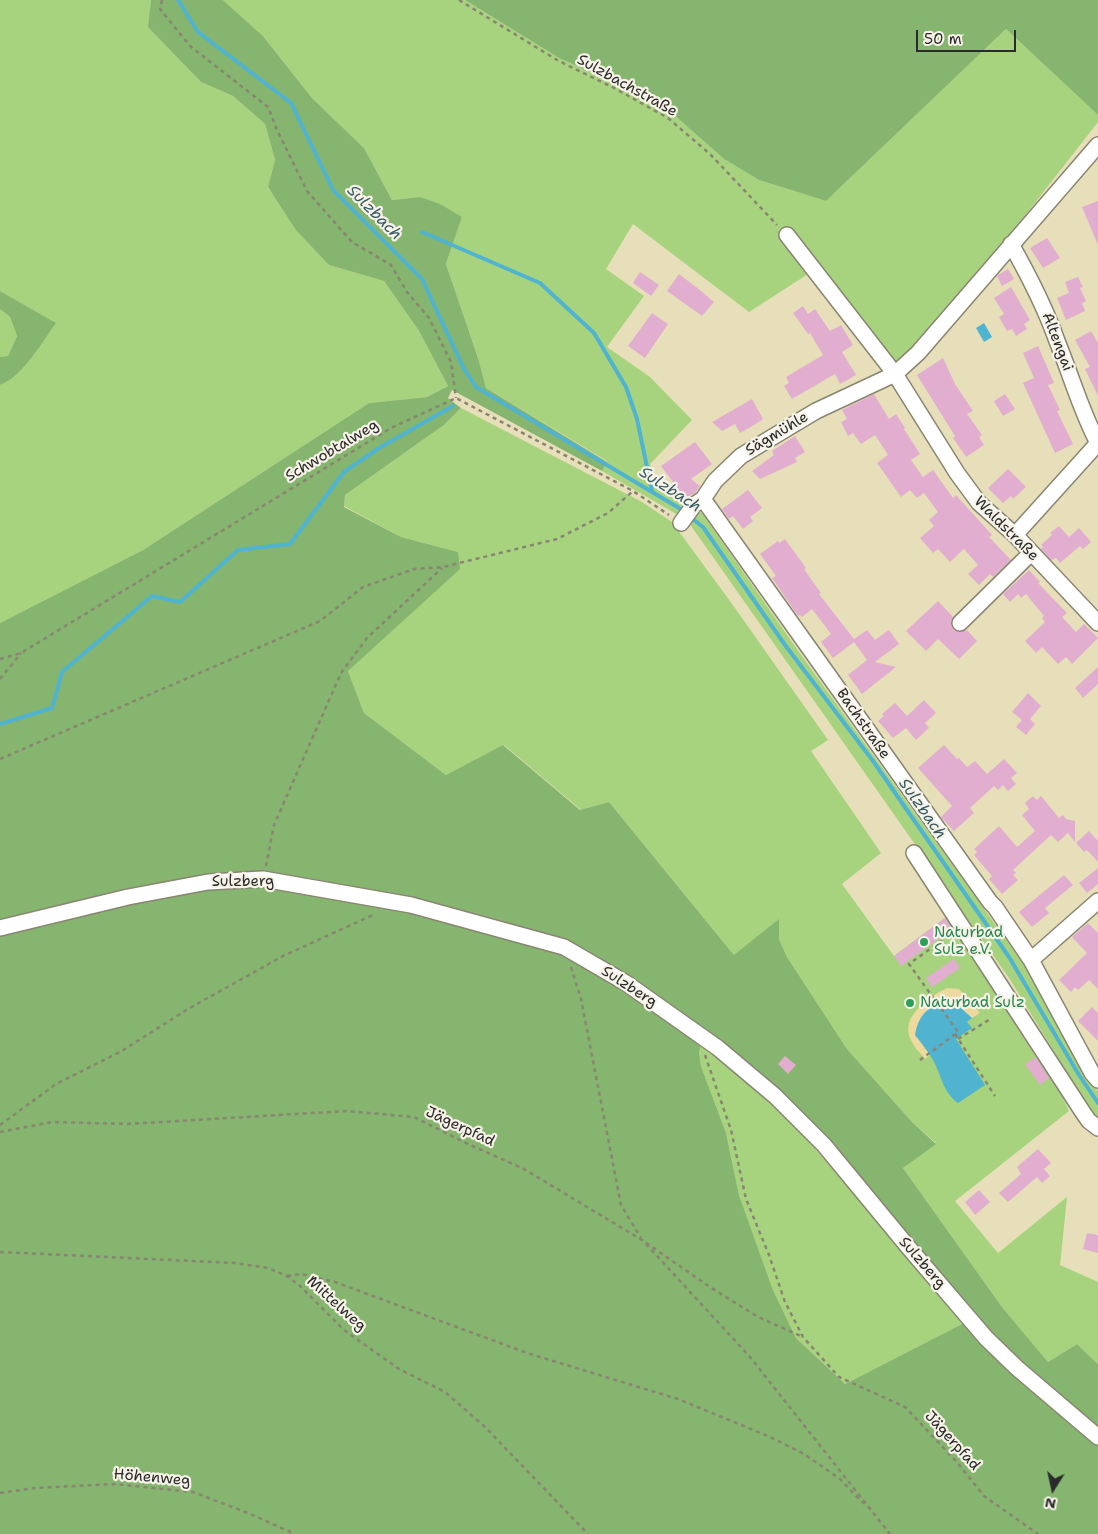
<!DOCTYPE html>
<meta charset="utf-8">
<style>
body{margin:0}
#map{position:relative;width:1098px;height:1534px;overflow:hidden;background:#e7dfb9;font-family:"Shantell Sans",sans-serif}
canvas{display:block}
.north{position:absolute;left:1028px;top:1464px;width:50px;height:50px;-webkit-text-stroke:4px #f7f3e8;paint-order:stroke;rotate:190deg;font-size:14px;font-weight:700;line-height:20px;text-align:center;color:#2b2b2b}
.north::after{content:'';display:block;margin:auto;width:18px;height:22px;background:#2b2b2b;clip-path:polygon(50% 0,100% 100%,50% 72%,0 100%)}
.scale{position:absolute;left:916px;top:30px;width:100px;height:22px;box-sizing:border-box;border:2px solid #2b2b2b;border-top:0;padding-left:6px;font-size:15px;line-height:18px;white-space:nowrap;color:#2b2b2b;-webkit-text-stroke:4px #f7f3e8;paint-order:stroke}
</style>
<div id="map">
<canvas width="1098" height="1534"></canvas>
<div class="north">N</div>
<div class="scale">50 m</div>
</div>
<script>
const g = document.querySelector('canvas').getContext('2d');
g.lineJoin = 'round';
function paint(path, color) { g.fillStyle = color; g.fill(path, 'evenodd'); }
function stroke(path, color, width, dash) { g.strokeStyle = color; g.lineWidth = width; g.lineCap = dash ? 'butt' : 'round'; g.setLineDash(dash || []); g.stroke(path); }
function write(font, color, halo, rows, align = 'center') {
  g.font = font + ' "Shantell Sans",sans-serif'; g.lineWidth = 4.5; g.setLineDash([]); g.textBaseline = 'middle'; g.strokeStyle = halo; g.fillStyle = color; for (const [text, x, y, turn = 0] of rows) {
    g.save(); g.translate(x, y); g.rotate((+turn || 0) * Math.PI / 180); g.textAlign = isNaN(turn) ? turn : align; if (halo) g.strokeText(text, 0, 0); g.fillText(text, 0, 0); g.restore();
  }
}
const green = new Path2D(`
 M0 0H151L149 27 201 82 233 96 265 124 275 160 268 188 329 265 384 281 419 331 448 386 427 397 369 403 143 550 0 623V385C22 378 42 342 55 323L0 291Z
 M223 0H465L559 58 620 85 673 114 724 159 759 180 826 201 1006 29 1098 115V122L1006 240 919 345 892 364 819 267 749 312 633 224 606 269 644 296 607 347 650 377 692 420 650 464 657 481 687 505 678 515 602 471 607 461 486 388 479 361 446 264 462 217 420 197 392 200 364 148 312 98 263 36Z
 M0 309 10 317 17 336 8 356 0 357Z
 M461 408 642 502 672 522 735 608 828 740 811 751 881 853 842 884 894 956 946 917 954 928 1036 1057 1057 1085 1069 1111 955 1201 998 1253 1067 1197 1060 1265 1098 1282V1364L1077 1344 1048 1362 1002 1307 903 1168 936 1143 912 1122 847 1049 787 957 779 939V920L735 956 609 802 581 810 504 745 446 775 364 713 348 671 458 552 401 537 344 506 345 495 444 425Z
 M698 511 702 513 799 652 1023 963 1088 1079 1098 1091V1119L1085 1102 1009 978 689 523Z
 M701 1044 791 1121 966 1322 845 1384 796 1338 773 1290 739 1195 726 1133 701 1066 699 1053Z`);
const forest = new Path2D(`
 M151 0H223L263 36 312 98 364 148 392 200 420 197 440 204 462 217 446 264 479 361 486 388 607 462 602 471 452 390 448 398 461 408 444 425 345 495 344 507 401 537 458 552 460 569 348 671 364 713 446 775 503 745 580 810 609 802 734 955 779 919V939L787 957 847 1049 912 1122 936 1144 903 1168 1002 1307 1048 1362 1077 1344 1098 1364V1430L1013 1359 828 1141 581 952 522 927 478 914 293 880 248 875 0 923V623L143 550 369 403 427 397 448 386 419 331 384 281 329 265 296 230 268 187 275 160 265 124 233 96 201 82 148 27Z
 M465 0H1098V115L1006 29 826 201 759 180 724 159 673 114 620 85 559 58Z
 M0 291 56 323C42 342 22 378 0 385V357L8 356 17 336 10 317 0 309Z
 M248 886C297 891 345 901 393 910 457 922 519 932 578 963 621 986 660 1016 701 1044L699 1053 701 1066 726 1133 739 1195 773 1290 796 1338 845 1384 966 1322 1005 1367 1052 1409 1098 1444V1534H0V935C82 914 163 891 248 886Z`);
const sand = new Path2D(`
 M947 988 959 989 980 1013 972 1018 953 1001 915 1035 930 1055 925 1059C920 1053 914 1047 911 1040 899 1017 930 996 947 988Z`);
const water = new Path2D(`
 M984 323 992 337 984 342 976 328Z
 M953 1001 972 1018 967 1022 972 1028 956 1039 985 1085 958 1103C943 1092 942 1077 934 1062 929 1052 922 1044 915 1035 919 1012 931 1004 953 1001Z`);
const stream = new Path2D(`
 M178 0 198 32 291 103 333 190 422 279 464 369 476 387 684 511
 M422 232 540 283 594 333 626 387 637 419 652 491
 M689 516 703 527 785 645 873 761 1009 957 1079 1075 1098 1103
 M0 724 52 708 62 672 152 596 180 602 238 550 290 544 344 472 379 448 453 406`);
const building = new Path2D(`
 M1098 201V245L1082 207Z
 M1047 238 1060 258 1043 268 1030 248Z
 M1008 269 1014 279 1002 286 997 276Z
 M640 272 659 285 651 296 633 283Z
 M679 274 700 290 714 302 702 316 667 291Z
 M1078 277 1083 287 1080 288 1086 301 1082 303 1085 311 1066 320 1057 298 1069 293 1065 282Z
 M1011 287 1030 320 1024 324 1027 329 1016 336 1012 329 1007 331 999 317 1004 314 994 298Z
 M803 306 808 314 815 309 830 331 841 325 853 345 842 352 856 375 840 384 835 374 792 399 784 386 789 383 786 377 823 355 810 333 808 334 793 313Z
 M652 313 668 324 645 358 628 346Z
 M1091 331 1098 343V396L1085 369 1090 367 1075 340Z
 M1038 346 1054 383 1048 385 1060 410 1057 411 1073 444 1055 453 1023 383 1034 378 1023 353Z
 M943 358 955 384 973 411 967 414 982 435 979 437 984 445 966 457 953 438 955 436 917 375Z
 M874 394 889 419 896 414 905 428 904 429 920 454 911 460 923 477 933 470 953 498 956 495 992 535 989 537 1011 560 993 577 990 574 979 585 968 574 978 565 964 549 950 562 938 549 933 553 920 538 934 526 929 520 938 512 924 493 917 498 910 490 901 497 877 463 888 455 875 435 861 444 853 433 848 436 841 422 847 419 842 410Z
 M1005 394 1015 409 1003 416 994 401Z
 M752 399 763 419 754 425 740 433 735 424 722 431 712 422Z
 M795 436 805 452 795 458 797 462 760 479 752 471 774 455 772 451Z
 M695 442 712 464 691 479 700 486 695 493 685 498 661 466Z
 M1008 469 1026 487 1013 499 1011 496 1003 503 988 488Z
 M748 490 762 508 750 517 753 521 743 529 733 516 729 519 722 509Z
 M1059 526 1069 537 1079 528 1091 542 1083 549 1080 546 1060 563 1056 558 1051 560 1041 549 1043 547 1041 545 1052 535 1050 533Z
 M785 539 806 568 804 569 821 593 819 594 854 639 867 630 875 640 889 630 899 644 875 662 896 667 862 694 848 675 867 660 854 642 833 658 821 642 831 634 812 609 802 617 800 615 798 616 772 578 776 576 760 554 778 541 779 543Z
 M1029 570 1040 582 1038 583 1067 613 1062 617 1076 632 1084 624 1098 638 1072 664 1066 657 1058 664 1042 647 1036 653 1025 641 1045 622 1042 618 1044 616 1026 594 1021 598 1018 594 1010 602 1003 594Z
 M938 601 953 617 951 625 954 630 962 632 967 630 977 641 959 659 938 639 926 651 906 631Z
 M1098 667V684L1083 698 1075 688Z
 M1028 693 1041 706 1030 719 1035 724 1026 735 1016 727 1022 720 1012 712Z
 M924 700 936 713 925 723 929 728 916 740 906 728 893 738 878 721 884 716 882 714 895 703 907 716Z
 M944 745 957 759 959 758 967 767 975 761 987 774 1004 759 1017 773 1011 778 1016 784 1008 791 1003 785 998 790 994 786 970 808 974 813 954 831 941 817 952 806 918 768Z
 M1033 796 1037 800 1041 796 1059 818 1063 815 1066 819 1075 821V842L1068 833 1058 842 1051 835 1013 870 1016 873 1013 875 1018 880 1002 894 989 879 992 876 974 855 977 852 974 849 999 826 1017 847 1035 831 1022 815 1029 809 1025 803Z
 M1089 831 1098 841V862L1087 850 1084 852 1076 843Z
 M1098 868V884L1087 893 1079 883Z
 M1064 875 1073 885 1045 908 1049 913 1032 927 1019 912Z
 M945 918 952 929 901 966 894 956Z
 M1088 923 1098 933V989L1089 980 1078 990 1075 987 1071 992 1059 980 1087 953 1072 937Z
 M954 959 960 968 932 987 926 978Z
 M1092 1007 1098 1013V1041L1078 1021Z
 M785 1056 796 1065 788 1074 778 1064Z
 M1036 1057 1049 1078 1040 1085 1025 1064Z
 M1038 1149 1051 1163 1044 1169 1050 1176 1042 1183 1037 1177 1008 1202 999 1193 1021 1174 1017 1167Z
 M979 1190 990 1202 975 1215 965 1202Z
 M1087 1233 1098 1235V1253L1083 1249Z`);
const path = new Path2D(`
 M162 0 160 9 190 46 268 107 277 130 307 191 352 242 391 265 407 292 429 318 451 362 456 398
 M459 0 557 60 616 89 668 118 710 154 777 225
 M0 659 21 653 391 428 456 398 633 491 669 515
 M0 679 21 653
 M0 759 320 621 363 587 414 569 443 567 557 539 608 513 633 491
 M266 866 274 825 341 673 367 638 442 568
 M571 967 581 999 621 1205 641 1238
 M955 1034 995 1096
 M958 1039 992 1018
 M705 1055 731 1130 746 1199 769 1255 785 1302 803 1337 839 1377 905 1407 956 1461 984 1496 1038 1534
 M920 1060 958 1032 909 964 951 934
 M0 1125 56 1084 120 1052 188 1009 283 956 375 914
 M0 1132 52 1122 128 1124 346 1111 414 1117 468 1144 524 1169 642 1240 710 1287 758 1317 803 1337
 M646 1244 750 1357 890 1534
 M0 1252 235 1263 268 1268 287 1276 300 1286 344 1330 399 1369 445 1392 484 1426 588 1534
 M287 1276 301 1274 335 1282 527 1353 678 1399 768 1436 804 1454 840 1479 862 1502 867 1505
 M0 1493 35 1488 115 1484 193 1492 248 1513 295 1534`);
const minor = new Path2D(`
 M787 235 895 374 957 473 979 503 1015 535 1098 623
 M1011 244C1029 276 1045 307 1057 341 1071 375 1081 411 1098 443
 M703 499 990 902 995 907 1031 960 1092 1073 1098 1080
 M681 523 694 505 703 499 715 481 741 456 816 411 895 374 918 353 1098 145
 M1015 535 1098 443
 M960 623 1031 553
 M914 853 1084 1114 1089 1121 1098 1128
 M0 928 128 897 208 882 263 879 411 905 564 947 626 983 718 1048 775 1096 824 1145 909 1248 986 1338 1017 1368 1098 1437
 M1031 960 1098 901`);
const markers = [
 [924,942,5,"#2e9e5b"],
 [910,1003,5,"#2e9e5b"]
];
const streetNames = [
 ["Sulzbachstraße",627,86,29],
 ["Altengai",1057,342,69],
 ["Sägmühle",777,434,-31],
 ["Schwobtalweg",332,451,-31],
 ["Waldstraße",1006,529,45],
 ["Bachstraße",863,724,55],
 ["Sulzberg",243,882],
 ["Sulzberg",629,987,33],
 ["Jägerpfad",460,1127,25],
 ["Sulzberg",922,1263,49],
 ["Mittelweg",336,1304,42],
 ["Jägerpfad",952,1441,48],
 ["Höhenweg",152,1478,5]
];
const leisureNames = [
 ["Naturbad",934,933],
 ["Sulz e.V.",934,950],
 ["Naturbad Sulz",920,1003]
];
const waterNames = [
 ["Sulzbach",374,213,45],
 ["Sulzbach",670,490,33],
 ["Sulzbach",922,809,55]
];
paint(green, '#a7d37f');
paint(forest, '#85b56e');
paint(sand, '#eeda9e');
paint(water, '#50b3cf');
stroke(stream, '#50b3cf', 4);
paint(building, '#e2aed0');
stroke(minor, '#898572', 18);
stroke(path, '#898572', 2.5, [4, 4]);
stroke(minor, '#fff', 15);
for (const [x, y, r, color] of markers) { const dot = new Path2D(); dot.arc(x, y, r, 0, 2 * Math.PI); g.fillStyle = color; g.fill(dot); stroke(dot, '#f7f3e8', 2); }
write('15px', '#2b2b2b', '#f7f3e8', streetNames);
write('15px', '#27864d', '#f7f3e8', leisureNames, 'left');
write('italic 16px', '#385b64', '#f7f3e8', waterNames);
</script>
